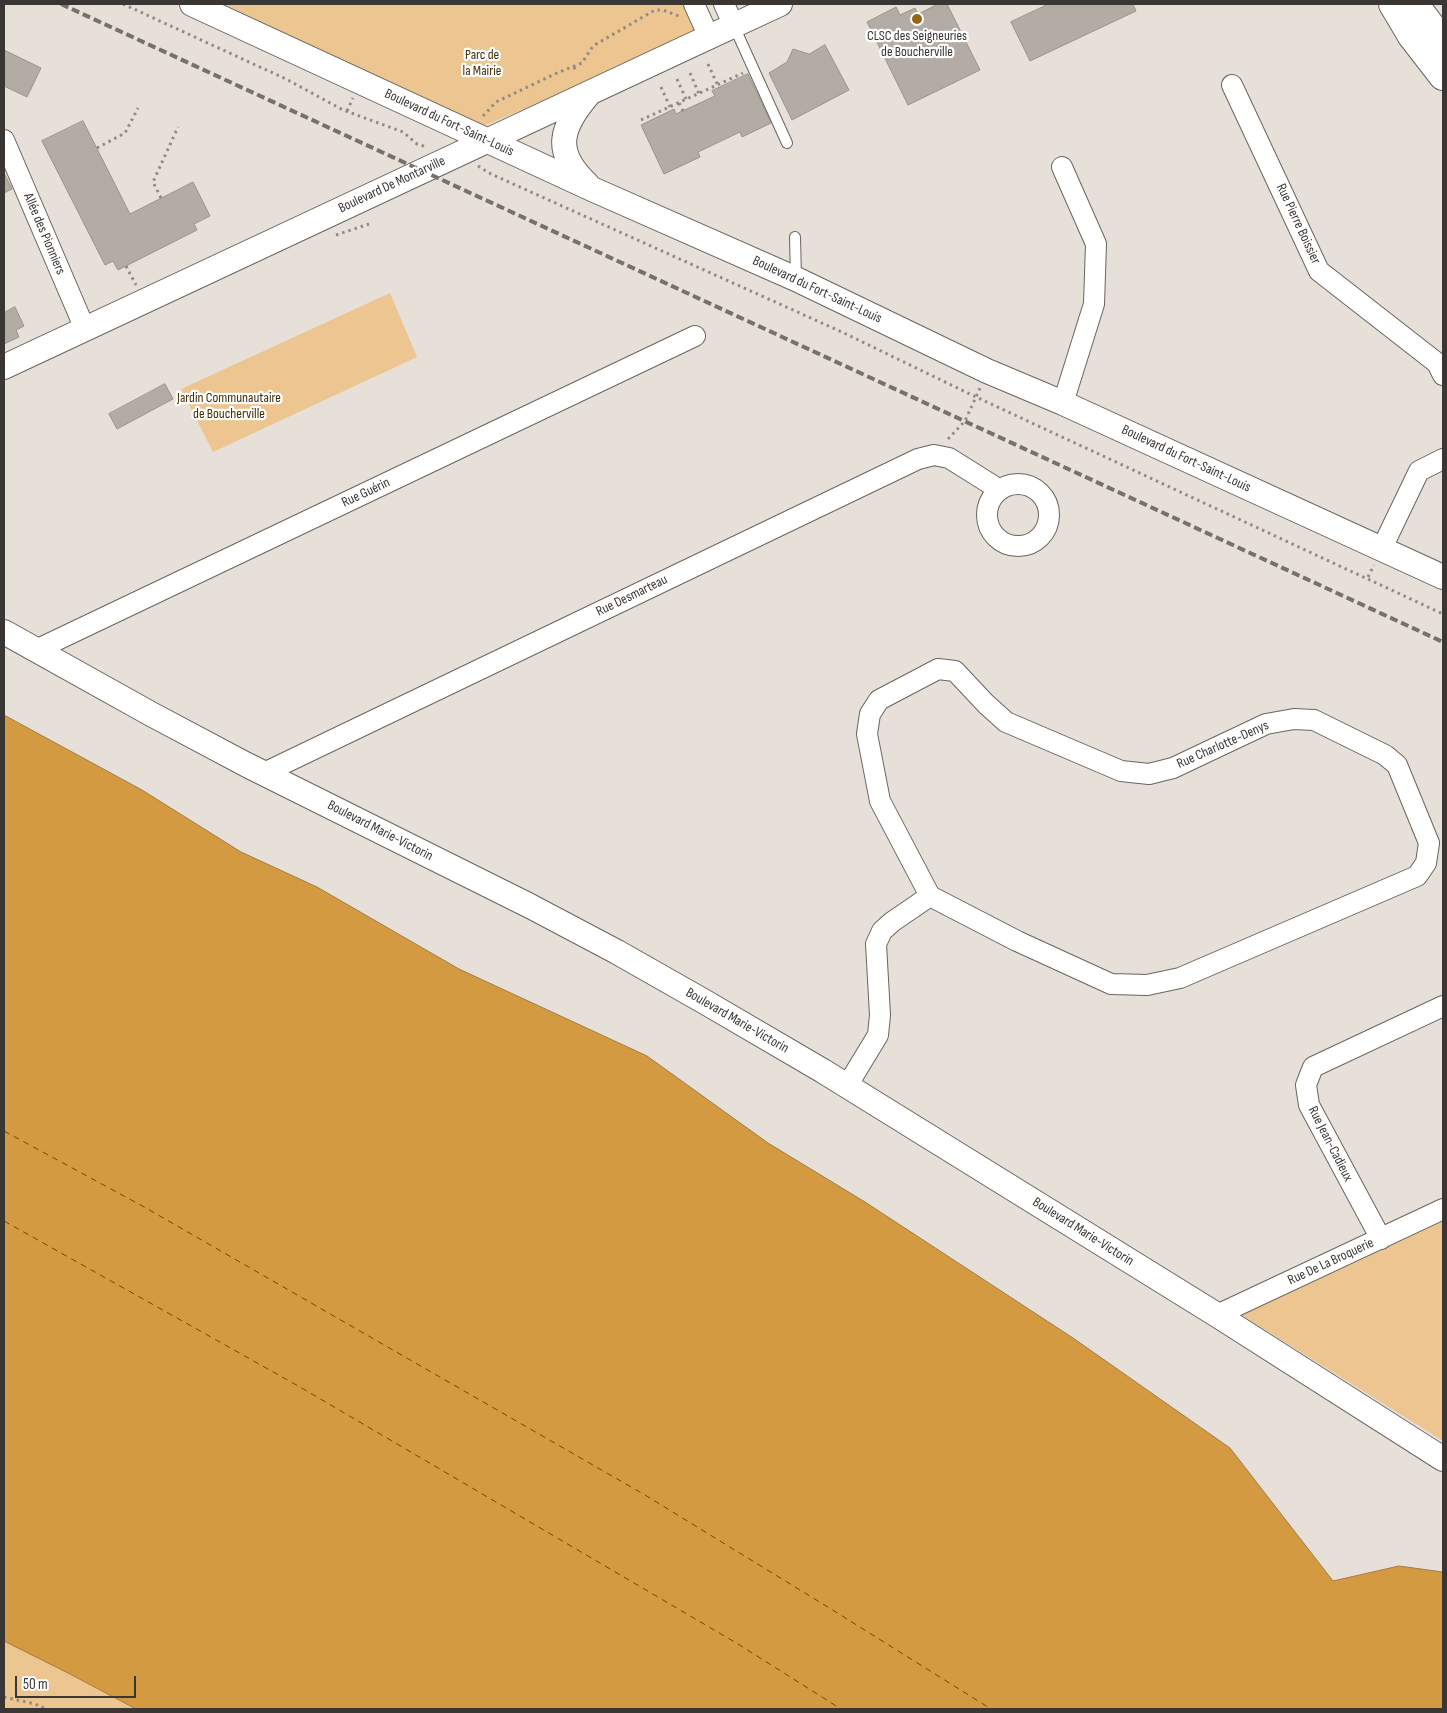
<!DOCTYPE html>
<meta charset="utf-8">
<style>
body{margin:0}
#map{position:relative;width:1447px;height:1713px;overflow:hidden;background:#e7e0d8;font-family:"Sofia Sans Condensed",sans-serif}
canvas{display:block}
.frame{position:absolute;inset:0;border:5px solid #393633;pointer-events:none}
.scale{position:absolute;left:15px;top:1676px;width:121px;height:22px;box-sizing:border-box;border:2px solid #393633;border-top:0;padding-left:6px;font-size:15px;line-height:18px;white-space:nowrap;color:#393633;-webkit-text-stroke:4px #fff;paint-order:stroke}
</style>
<div id="map">
<canvas width="1447" height="1713"></canvas>
<div class="frame"></div>
<div class="scale">50 m</div>
</div>
<script>
const g = document.querySelector('canvas').getContext('2d');
g.lineJoin = 'round';
function paint(path, color) { g.fillStyle = color; g.fill(path, 'evenodd'); }
function stroke(path, color, width, dash) { g.strokeStyle = color; g.lineWidth = width; g.lineCap = dash ? 'butt' : 'round'; g.setLineDash(dash || []); g.stroke(path); }
function write(font, color, halo, rows, align = 'center') {
  g.font = font + ' "Sofia Sans Condensed",sans-serif'; g.lineWidth = 4.5; g.setLineDash([]); g.textBaseline = 'middle'; g.strokeStyle = halo; g.fillStyle = color; for (const [text, x, y, turn = 0] of rows) {
    g.save(); g.translate(x, y); g.rotate((+turn || 0) * Math.PI / 180); g.textAlign = isNaN(turn) ? turn : align; if (halo) g.strokeText(text, 0, 0); g.fillText(text, 0, 0); g.restore();
  }
}
const green = new Path2D(`
 M224 4H688L701 35 481 127Z
 M390 293 417 357 213 452 181 389Z
 M1443 1217V1441L1240 1314Z
 M4 1601 68 1673 136 1709H4Z`);
const water = new Path2D(`
 M4 715 142 790 241 852 317 887 459 969 647 1056 768 1143 865 1202 1073 1338 1230 1448 1333 1581 1399 1566 1443 1572V1709H136L68 1673 4 1641Z`);
const ferry = new Path2D(`
 M4 1131 146 1208 645 1495 831 1609 991 1709
 M4 1221 300 1387 738 1644 841 1709`);
const building = new Path2D(`
 M938 4H947L980 70 908 105 867 22 896 7 900 15 915 8 918 14Z
 M1049 4H1133L1136 11 1030 61 1011 22Z
 M825 45 849 90 792 120 769 73 787 62 793 49 809 54Z
 M4 50 41 68 27 97 4 86Z
 M748 74 771 123 742 137 740 132 698 152 700 157 664 174 641 125 674 109 676 114 715 96 712 91Z
 M83 121 130 214 193 182 210 216 194 224 197 230 118 270 113 261 105 265 42 141Z
 M4 173 12 189 4 193Z
 M15 307 24 326 16 330 19 337 4 344V313Z
 M165 384 173 399 117 429 109 414Z`);
const path = new Path2D(`
 M123 4 286 79 343 110 403 132 417 144 427 147
 M708 64 719 88
 M574 67 576 73
 M690 73 699 94
 M677 79 686 99
 M661 87 670 107
 M679 103 683 111
 M347 111 353 98
 M483 116 496 102 557 73 582 63 593 46 655 10H663L679 16
 M641 120 743 73
 M97 148 125 133 138 108
 M478 166 491 174 844 333 976 397 1443 614
 M161 198 153 182 178 127
 M336 235 369 224
 M126 266 136 285
 M948 439 965 421 980 388
 M1368 577 1374 565
 M4 1697 35 1704 46 1709`);
const service = new Path2D(`
 M734 26 787 143
 M795 237 796 278`);
const minor = new Path2D(`
 M694 4 709 37
 M724 4 734 26
 M1232 85 1319 271 1437 363 1443 375
 M4 140 85 329
 M1062 167 1096 244 1094 304 1063 403
 M987 515a31 31 0 1 1 62 0a31 31 0 1 1-62 0Z
 M1382 548 1419 471 1443 459
 M36 650 695 336
 M938 669 955 671 986 704 1006 722 1121 771 1149 774 1173 768 1266 724 1294 719 1314 720 1385 755 1397 765 1429 843 1426 863 1417 876 1180 978 1147 985 1111 984 1017 941 930 896 880 801 867 734 870 714 879 700Z
 M264 773 918 459 934 455 949 458 1000 490
 M847 1086 878 1035 880 1015 876 944 882 931 892 922 930 896
 M1381 1239 1309 1105 1306 1085 1313 1067 1443 1006
 M1217 1315 1443 1209`);
const tertiary = new Path2D(`
 M192 4 592 189 796 279 987 371 1063 403 1443 577
 M587 184C553 152 560 128 588 95
 M4 367C263 246 521 124 780 4
 M4 632 151 714 247 765 530 906 617 952 705 1002 823 1071 1217 1315 1443 1459`);
const motorway = new Path2D(`
 M1393 4 1412 36 1443 76
 M1414 4 1443 42`);
const rail = new Path2D(`
 M61 4 1443 642`);
const markers = [
 [917,19,6,"#956615"]
];
const poiNames = [
 ["CLSC des Seigneuries",917,36],
 ["de Boucherville",917,52]
];
const parkNames = [
 ["Parc de",482,55],
 ["la Mairie",482,71],
 ["Jardin Communautaire",229,398],
 ["de Boucherville",229,414]
];
const streetNames = [
 ["Boulevard du Fort-Saint-Louis",449,123,25],
 ["Boulevard De Montarville",392,185,-25],
 ["Rue Pierre Boissier",1298,224,65],
 ["Allée des Pionniers",44,234,67],
 ["Boulevard du Fort-Saint-Louis",817,290,25],
 ["Boulevard du Fort-Saint-Louis",1186,459,25],
 ["Rue Guérin",366,493,-25],
 ["Rue Desmarteau",632,596,-26],
 ["Rue Charlotte-Denys",1223,745,-24],
 ["Boulevard Marie-Victorin",380,831,27],
 ["Boulevard Marie-Victorin",737,1021,30],
 ["Rue Jean-Cadieux",1330,1144,63],
 ["Boulevard Marie-Victorin",1083,1232,32],
 ["Rue De La Broquerie",1331,1262,-25]
];
paint(green, '#ecc590');
paint(water, '#d39a42');
stroke(water, '#a57c3e', 1);
stroke(ferry, '#704a02', 1, [6, 5]);
paint(building, '#b2aca4');
stroke(building, '#99938b', 1);
stroke(service, '#6a655d', 12);
stroke(minor, '#6a655d', 22);
stroke(tertiary, '#6a655d', 26);
stroke(motorway, '#6a655d', 30);
stroke(path, '#908b86', 3, [2.5, 4]);
stroke(service, '#fff', 10);
stroke(minor, '#fff', 20);
stroke(tertiary, '#fff', 24);
stroke(motorway, '#fff', 28);
stroke(rail, '#75716c', 4, [8, 4]);
for (const [x, y, r, color] of markers) { const dot = new Path2D(); dot.arc(x, y, r, 0, 2 * Math.PI); g.fillStyle = color; g.fill(dot); stroke(dot, '#fff', 2); }
write('14px', '#393633', '#fff', poiNames);
write('14px', '#442d06', '#fff', parkNames);
write('14px', '#393633', '#fff', streetNames);
</script>
